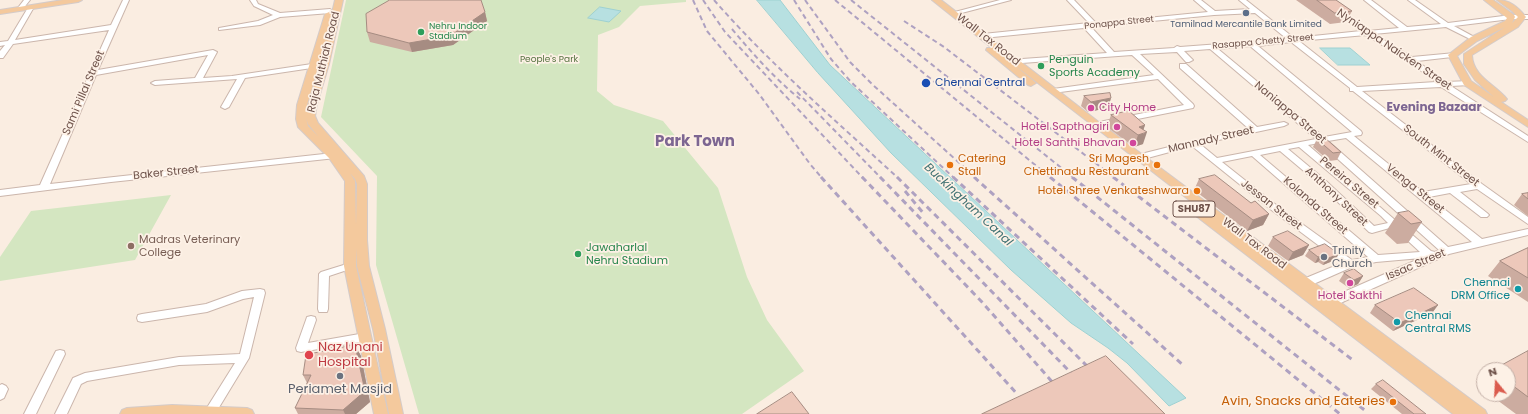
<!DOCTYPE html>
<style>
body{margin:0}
#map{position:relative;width:1528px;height:414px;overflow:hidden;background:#faede1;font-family:Poppins,sans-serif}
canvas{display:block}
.north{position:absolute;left:1476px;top:362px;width:40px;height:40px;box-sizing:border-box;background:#fdf1e6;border:1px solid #c4b1a8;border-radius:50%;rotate:342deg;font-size:11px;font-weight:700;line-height:16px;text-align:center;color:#6e524a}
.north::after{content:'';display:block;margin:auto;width:14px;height:18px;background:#db5c4e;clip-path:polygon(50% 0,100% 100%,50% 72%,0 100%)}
</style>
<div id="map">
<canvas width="1528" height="414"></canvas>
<div class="north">N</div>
</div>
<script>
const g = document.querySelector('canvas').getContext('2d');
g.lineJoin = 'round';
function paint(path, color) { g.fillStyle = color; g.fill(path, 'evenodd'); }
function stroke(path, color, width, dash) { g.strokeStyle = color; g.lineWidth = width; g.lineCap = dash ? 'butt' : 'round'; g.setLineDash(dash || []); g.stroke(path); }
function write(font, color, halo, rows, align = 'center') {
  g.font = font + ' Poppins,sans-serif'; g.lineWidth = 3.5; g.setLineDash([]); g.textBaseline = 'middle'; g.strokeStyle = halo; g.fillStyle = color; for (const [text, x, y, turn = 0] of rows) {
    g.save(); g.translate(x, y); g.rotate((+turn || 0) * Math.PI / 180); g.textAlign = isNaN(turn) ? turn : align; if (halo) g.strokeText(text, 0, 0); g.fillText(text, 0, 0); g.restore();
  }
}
const green = new Path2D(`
 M346 0H686V2L640 6 619 27 598 35 597 91 614 105 663 121 718 188 747 277 767 320 804 371 742 414H419L376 265 377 176 321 117Z
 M171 195 135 260 0 281V257L31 211Z`);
const water = new Path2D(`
 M757 0H780L830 65 1186 398 1169 406 1127 363 1108 348 1071 323 1011 270 891 153 818 73Z
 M600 7 621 11 609 22 588 18Z
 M1320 48H1350L1370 65H1338Z`);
const minor = new Path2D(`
 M24 0H30L22 10H18L17 9Z
 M123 0H129L98 70 213 50 217 52 203 78 232 76 325 62 329 64 325 66 245 78 229 107 225 109 221 107 237 79 155 85 151 83 155 81 195 78 208 55 96 75 50 184 333 153 336 154 337 156 336 158 111 182 0 196V190L40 185 109 30 13 44 3 58H0V51L5 45 0 46V42L8 41 29 6 34 7 15 40 111 25Z
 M250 0H256L258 4 280 13 330 9 333 11 330 13 280 17 260 25 219 30V28L258 21 273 15 254 6Z
 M1000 0H1011L954 15 951 13Z
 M1067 0H1074L1096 23 1208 12 1194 0H1201L1215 11 1250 9 1239 0H1246L1294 38 1361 31 1317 0H1324L1368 31 1399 28 1364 0H1371L1407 27 1441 24 1408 0H1415L1448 23 1511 15H1528V19H1511L1454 26 1476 38V40L1474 41 1446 27 1374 34 1412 57 1455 53V57H1452L1417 61 1445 82 1470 81V85L1451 86 1528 136V142L1441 87 1362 91 1482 184 1528 217V224L1477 189 1460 192 1487 213 1489 215 1487 217H1481L1450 193 1429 197 1482 239 1528 229V235L1449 254 1336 305H1328L1327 302 1328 299 1421 258 1376 262 1352 267 1309 286H1301L1300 283 1301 280 1342 263 1274 212 1192 146 1140 160 1137 159 1136 157 1137 155 1193 141 1249 129 1180 68V64H1186L1257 127 1284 122 1288 124 1284 126 1200 144 1217 158 1316 139 1210 49 1184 51 1193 60 1189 62H1186L1177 52 1140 54 1193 104 1194 106 1193 108 1097 127 1093 125 1094 123 1184 105 1158 79 1053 93 1049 91 1053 89 1154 75 1132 55 1008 64 1004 62 1008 60 1107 53 1084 28 983 38 980 36 983 34 1089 23ZM1255 13 1287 39 1180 47 1177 46 1174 48 1114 52 1091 27 1214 15ZM1366 35 1408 61 1436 82 1357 87 1299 41ZM1291 42 1350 88V91H1353L1471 184 1423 192 1354 136 1361 135 1362 133 1361 131 1258 46ZM1250 46 1352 132 1324 137 1218 49ZM1346 138 1472 242 1448 247 1328 141ZM1320 143 1439 250 1435 252 1431 251 1308 145ZM1299 147 1381 216 1388 223 1374 226 1324 179 1288 149ZM1280 151 1318 183 1369 232 1372 233 1393 227 1420 252 1378 255 1260 155ZM1252 156 1368 257 1352 260 1280 208 1222 162Z
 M350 263 353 264 355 266 353 268 329 276 328 309 327 312H319L318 309 319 274 321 272Z
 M260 289 264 290 265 293 249 358 215 414H203L235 363 179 365 87 381 81 384 67 414H55L73 378 85 373 179 357 240 354 254 297 243 299 207 312 142 322 138 321 137 318 138 315 142 314 206 304 242 291Z
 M311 316 315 317 316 320 308 343 365 333 369 334 370 337 369 340 365 341 301 352 297 351 296 348 306 320 307 317Z
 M60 350 64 351 65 354 36 414H24L56 351Z
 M2 384 6 386 8 389 4 398 0 400V385Z`);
const major = new Path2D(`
 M63 0H82L78 2 0 14V10Z
 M335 0H343L329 64 317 104 315 116 318 123 364 176 367 184V240L369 266 385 329 403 414H389L373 329 357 266 356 248V266L388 414H374L344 266 345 181 329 158 298 127 296 119 297 105 325 14 329 12 332 13ZM328 33 321 64 307 108V105ZM306 118 308 124 318 136 308 126ZM350 173 355 179 357 184 356 225 355 181Z
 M932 0H941L1100 123 1485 410 1487 414H1453L1196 216 1194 213 1196 210H1202L1012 63 1036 83 1031 86 1028 85 986 50 987 48H992Z
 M1484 0H1493L1514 15 1515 17 1512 23 1518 17 1512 11 1497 0C1510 0 1518 7 1526 17L1518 27 1472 55C1473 77 1495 84 1507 99L1505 101 1501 102 1528 120V127L1464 85 1448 55 1471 37 1505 21 1507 18ZM1505 27 1464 54V64L1475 80 1494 97 1471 81 1457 56 1477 41Z
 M172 405 247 408 252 410 254 414H120L122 410 127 408Z`);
const railFar1 = new Path2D(`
 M693 0 707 31 759 94 810 164 822 178
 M703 0 725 32 863 178
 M714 0C770 64 835 120 898 178
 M794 0 831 59 851 82 954 178
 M805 0 850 62 873 85 976 178
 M835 0 1051 178
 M851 0 1074 178
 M904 21 944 47 1115 178
 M732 29C753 54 774 78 800 99
 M797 92 881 178`);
const rail = new Path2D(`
 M821 177 1018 395
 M862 177 981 301 1055 385
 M880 177 1075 377
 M897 177 1091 370
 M953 177 1133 344
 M974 177 1183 365
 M1050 177 1340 414
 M1072 177 1367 412
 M1113 177 1354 361
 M905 191 924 214`);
const wall = new Path2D(`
 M1296 0H1336L1352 11 1346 22 1330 24Z
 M485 12 487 21 453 45 412 52 370 42 367 32Z
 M1084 96 1111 98 1108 108 1088 112 1081 106Z
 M1111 115 1145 125 1143 130V144L1134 147 1107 127Z
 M1317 139 1341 152 1337 160 1329 161 1313 147Z
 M1199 179 1251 203 1269 214 1263 225 1247 231 1194 190Z
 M1528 193V216L1514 205 1522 194Z
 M1398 213 1422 222 1408 243 1397 244 1385 233Z
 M1273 237 1309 245 1303 255 1288 261 1268 246Z
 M1528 248V302L1488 276 1500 261Z
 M1309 250 1335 260 1323 265 1318 262 1315 263 1305 256Z
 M1344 273 1363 276 1358 284 1349 288 1339 281Z
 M1375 305H1438L1432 313 1393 331 1370 313Z
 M355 345 361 356 370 402 356 414H298L295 408 307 383 303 375Z
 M1528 351V414H1516L1489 394H1508V370Z
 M1484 379V390L1478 386Z
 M1376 384 1426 414H1402L1371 389Z`);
const shadedWall = new Path2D(`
 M485 12 487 21 453 45 412 52 409 43Z
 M1111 98 1108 108 1088 112 1091 102Z
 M1145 125 1142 134 1147 132 1143 144 1134 147 1138 135 1139 127Z
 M1269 214 1263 225 1247 231 1253 220Z
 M1309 245 1303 255 1288 261 1293 252Z
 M1339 254 1335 260 1323 265 1326 259Z
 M1322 256 1318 262 1315 263 1318 257Z
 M1363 276 1358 284 1349 288 1354 280Z
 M1438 305 1432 313 1393 331 1400 323Z
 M355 345 361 356 370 402 356 414H345L343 410Z`);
const building = new Path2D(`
 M390 0H481L485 12 450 36 409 43 367 32 366 14Z
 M1317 0H1336L1352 11 1335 13Z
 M1110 93 1111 98 1091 102 1084 96Z
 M1129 111 1145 125 1139 127 1147 132 1138 135 1111 115Z
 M1325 138 1341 152 1333 153 1317 139Z
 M1215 175 1251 203 1255 201 1269 214 1253 220 1199 179Z
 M1528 193V199L1522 194Z
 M1409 211 1422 222 1411 224 1398 213Z
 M1288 231 1309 245 1293 252 1273 237Z
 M1325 244 1339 254 1326 259 1322 256 1318 257 1309 250Z
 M1528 248V278L1500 261Z
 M1354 269 1363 276 1354 280 1344 273Z
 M1414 288 1438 305 1400 323 1375 305Z
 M355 345 365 391 343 410 295 408 311 375H303L306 355Z
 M1528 351V397L1508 382V370H1493Z
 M1106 356 1165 414H982Z
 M1383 380 1426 414H1414L1376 384Z
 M792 392 809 414H757Z`);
const markers = [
 [1246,13,4,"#5c6f8a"],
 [421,32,4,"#2e9e5b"],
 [1041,66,4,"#2e9e5b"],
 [926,83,5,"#1a4fb4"],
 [1091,108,4,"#d1479c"],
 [1117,127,4,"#d1479c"],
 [1133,143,4,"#d1479c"],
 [950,165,4,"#e8710a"],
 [1157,165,4,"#e8710a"],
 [1197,191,4,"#e8710a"],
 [131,246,4,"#8d6e63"],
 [578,254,4,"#2e9e5b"],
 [1324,257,4,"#6b7280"],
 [1350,283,4,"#d1479c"],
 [1518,289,4,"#0f9aa8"],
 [1397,322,4,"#0f9aa8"],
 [309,355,5,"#e0444e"],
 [340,376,4,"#6b7280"],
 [1393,402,4,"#e8710a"]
];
const farStreetnames = [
 ["Ponappa Street",1119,23,-6],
 ["Rasappa Chetty Street",1263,42,-5]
];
const farServicenames = [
 ["Tamilnad Mercantile Bank Limited",1246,25]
];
const farLeisurenames = [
 ["Nehru Indoor",429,27],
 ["Stadium",429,37]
];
const farParknames = [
 ["People's Park",549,60]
];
const shields = [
 [1194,209,42]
];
const shieldNames = [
 ["SHU87",1194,209]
];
const streetNames = [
 ["Wall Tax Road",988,40,38],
 ["Nyniappa Naicken Street",1394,50,34],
 ["Raja Muthiah Road",324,62,-76],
 ["Sami Pillai Street",84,93,-67],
 ["Naniappa Street",1290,113,40],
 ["Mannady Street",1211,140,-13],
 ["South Mint Street",1441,156,38],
 ["Baker Street",166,173,-6],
 ["Pereira Street",1349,183,40],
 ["Venga Street",1415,189,39],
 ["Anthony Street",1336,197,43],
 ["Jessan Street",1271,205,38],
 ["Kolanda Street",1315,206,41],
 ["Wall Tax Road",1254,244,37],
 ["Issac Street",1416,265,-23]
];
const leisureNames = [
 ["Penguin",1049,60],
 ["Sports Academy",1049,73],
 ["Jawaharlal",586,248],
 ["Nehru Stadium",586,261]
];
const transitNames = [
 ["Chennai Central",935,83]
];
const hotelNames = [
 ["City Home",1099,108,"left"],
 ["Hotel Sapthagiri",1109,127],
 ["Hotel Santhi Bhavan",1125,143],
 ["Hotel Sakthi",1350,296,"center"]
];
const foodNames = [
 ["Catering",958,159,"left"],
 ["Stall",958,172,"left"],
 ["Sri Magesh",1149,159],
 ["Chettinadu Restaurant",1149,172],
 ["Hotel Shree Venkateshwara",1189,191]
];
const educationNames = [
 ["Madras Veterinary",139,240],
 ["College",139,253]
];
const worshipNames = [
 ["Trinity",1332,251],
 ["Church",1332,264]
];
const cultureNames = [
 ["Chennai",1510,283],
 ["DRM Office",1510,296],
 ["Chennai",1405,316,"left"],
 ["Central RMS",1405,329,"left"]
];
const neighbourhoodNames = [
 ["Evening Bazaar",1434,108]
];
const waterNames = [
 ["Buckingham Canal",968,205,43]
];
const nearHealthnames = [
 ["Naz Unani",318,348],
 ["Hospital",318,363]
];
const nearWorshipnames = [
 ["Periamet Masjid",340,390]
];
const nearFoodnames = [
 ["Avin, Snacks and Eateries",1385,402]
];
const districtNames = [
 ["Park Town",695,142]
];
paint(green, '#d4e6c1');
paint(water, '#b7e0e1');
stroke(water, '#9ed1d2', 1);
stroke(minor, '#cbb6ac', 2);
stroke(major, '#d4cbc9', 2);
paint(minor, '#fff');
paint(major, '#f4c99d');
stroke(railFar1, '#aea1c1', 2, [5, 3.5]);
stroke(rail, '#aea1c1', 3, [6, 4.5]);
paint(wall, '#ccaca0');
paint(shadedWall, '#a68c82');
paint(building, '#edc8ba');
stroke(building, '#a68c82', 1);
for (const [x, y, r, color] of markers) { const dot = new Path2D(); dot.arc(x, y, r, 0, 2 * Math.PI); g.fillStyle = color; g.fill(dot); stroke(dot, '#fdf1e6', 1.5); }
write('9px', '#6e524a', '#fdf1e6', farStreetnames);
write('9px', '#4e5e75', '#fdf1e6', farServicenames);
write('9px', '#27864d', '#fdf1e6', farLeisurenames, 'left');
write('9px', '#587443', '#fdf1e6', farParknames);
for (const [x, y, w] of shields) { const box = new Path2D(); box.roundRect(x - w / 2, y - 8, w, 16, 3); g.fillStyle = '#fdf1e6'; g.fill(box); stroke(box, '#6e524a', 1); }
write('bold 10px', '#6e524a', null, shieldNames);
write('11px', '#6e524a', '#fdf1e6', streetNames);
write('11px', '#27864d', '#fdf1e6', leisureNames, 'left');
write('11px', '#164399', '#fdf1e6', transitNames, 'left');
write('11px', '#b23c85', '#fdf1e6', hotelNames, 'right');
write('11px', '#c56008', '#fdf1e6', foodNames, 'right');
write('11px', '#785e54', '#fdf1e6', educationNames, 'left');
write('11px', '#5b616d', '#fdf1e6', worshipNames, 'left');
write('11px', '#0d838f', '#fdf1e6', cultureNames, 'right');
write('bold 12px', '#7d6692', '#fdf1e6', neighbourhoodNames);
write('italic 12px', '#407273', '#fdf1e6', waterNames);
write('13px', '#be3a42', '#fdf1e6', nearHealthnames, 'left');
write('13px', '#5b616d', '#fdf1e6', nearWorshipnames);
write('13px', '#c56008', '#fdf1e6', nearFoodnames, 'right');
write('bold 15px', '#7d6692', '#fdf1e6', districtNames);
</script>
